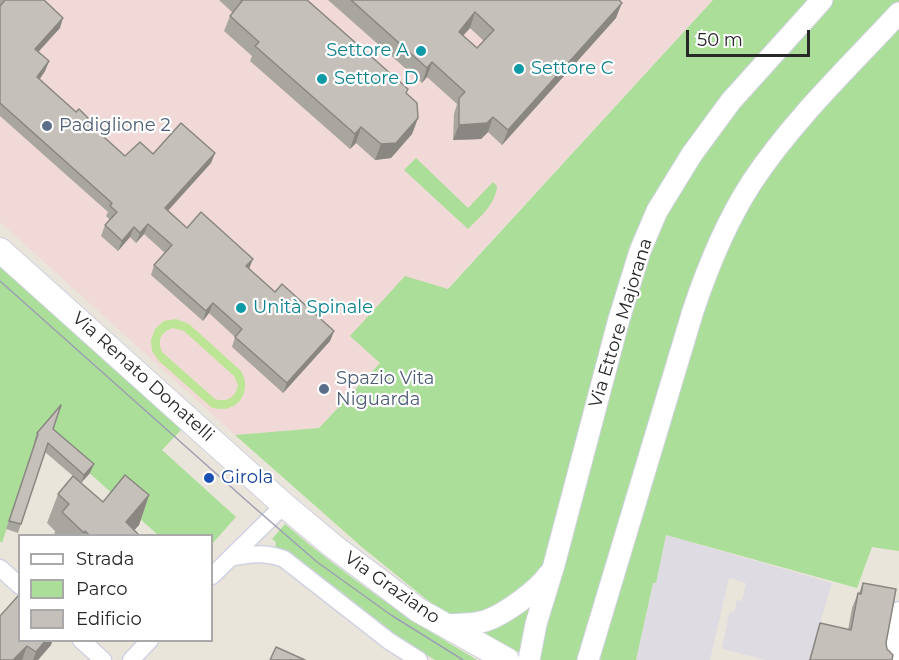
<!DOCTYPE html>
<meta charset="utf-8">
<style>
body{margin:0}
#map{position:relative;width:899px;height:660px;overflow:hidden;background:#eae5da;font-family:Montserrat,sans-serif}
canvas{display:block}
.legend{position:absolute;left:18px;top:534px;width:195px;height:108px;box-sizing:border-box;background:#fff;border:2px solid #a9a9a9;margin:0;padding:8px 10px;list-style:none;font-size:18px;color:#282828}
.legend li{display:flex;align-items:center;gap:12px;height:30px}
.legend b{width:30px;border:2px solid #a9a9a9}
.scale{position:absolute;left:686px;top:30px;width:124px;height:27px;box-sizing:border-box;border:3px solid #282828;border-top:0;padding-left:8px;font-size:18px;line-height:21px;white-space:nowrap;color:#282828;-webkit-text-stroke:4px #fff;paint-order:stroke}
</style>
<div id="map">
<canvas width="899" height="660"></canvas>
<ul class="legend">
<li><b style="height:8px;background:#fff"></b>Strada</li>
<li><b style="height:16px;background:#aade99"></b>Parco</li>
<li><b style="height:16px;background:#c5c1ba"></b>Edificio</li>
</ul>
<div class="scale">50 m</div>
</div>
<script>
const g = document.querySelector('canvas').getContext('2d');
g.lineJoin = 'round';
function paint(path, color) { g.fillStyle = color; g.fill(path, 'evenodd'); }
function stroke(path, color, width, dash) { g.strokeStyle = color; g.lineWidth = width; g.lineCap = dash ? 'butt' : 'round'; g.setLineDash(dash || []); g.stroke(path); }
function write(font, color, halo, rows, align = 'center') {
  g.font = font + ' Montserrat,sans-serif'; g.lineWidth = 4.5; g.setLineDash([]); g.textBaseline = 'middle'; g.strokeStyle = halo; g.fillStyle = color; for (const [text, x, y, turn = 0] of rows) {
    g.save(); g.translate(x, y); g.rotate((+turn || 0) * Math.PI / 180); g.textAlign = isNaN(turn) ? turn : align; if (halo) g.strokeText(text, 0, 0); g.fillText(text, 0, 0); g.restore();
  }
}
const industrial = new Path2D(`
 M666 535 832 583 809 660H766L722 649 729 613 735 610 737 600 742 601 746 583 729 578 710 660H636L653 583 656 582Z`);
const medical = new Path2D(`
 M0 0H713L319 428 235 435 0 222Z`);
const green = new Path2D(`
 M713 0H899V551L872 547 857 588 666 535 656 583H653L636 660H533L436 607 363 548 235 435 319 428 380 363 350 336 405 276 448 289Z
 M416 158 468 208 493 182 497 186C495 205 481 216 468 229L404 170Z
 M0 263 163 410 181 430 162 450 236 517 212 544V536L158 535 43 431 35 443 2 543 0 541Z
 M285 524C345 576 409 620 477 660H435L394 635 275 549 276 542 272 539Z`);
const pitch = new Path2D(`
 M176 319 189 324 241 371C254 393 235 416 211 407L159 361 152 351 151 340 155 329 164 321ZM173 328 184 331 234 376 238 385C236 397 227 403 215 399L163 353C156 342 161 331 173 328Z`);
const minor = new Path2D(`
 M230 558C250 554 265 552 284 559L389 641 419 660
 M0 568 20 586
 M212 576 284 505
 M81 640 103 660
 M131 660 150 640
 M891 660 899 610`);
const tertiary = new Path2D(`
 M443 625C456 624 472 625 485 621 504 615 538 590 549 574
 M529 660 536 624 554 565 619 319 640 251 657 211 692 154 731 101 822 0
 M588 660 693 311C708 266 726 222 752 182 793 120 849 67 899 13`);
const secondary = new Path2D(`
 M0 250 284 505 333 546 418 610 507 660`);
const tram = new Path2D(`
 M0 281 248 502 317 562 391 615 463 660`);
const wall = new Path2D(`
 M0 0H44L60 28 38 51 49 61 45 71 40 79 76 112 88 118 87 122 125 156 215 153 211 163 168 211 187 228 249 269 275 292 334 331 330 341 283 393 232 347 235 337 209 313 203 321 151 275 154 265 165 253 144 234 136 243 130 237 118 251 101 236 105 225 110 220 106 216 108 212 0 116Z
 M219 0H307L407 94 418 118 412 134 391 158 375 160 356 143 350 149 250 61 252 56 224 31 230 16 233 13Z
 M328 0H619L616 18 502 145 488 132 481 139 453 140 454 114 457 104 427 77 422 83ZM470 28 484 41 477 48 463 35Z
 M53 429 90 473 81 483 103 502 149 495 139 525 134 530 140 536H54L55 531 47 523 58 494 73 476 45 452 18 533 6 529 35 443 34 442 37 433Z
 M863 583 886 643 887 649 892 660H809L820 623 848 630 852 608 858 593H859Z
 M0 616 51 645 38 660H0Z`);
const shadedWall = new Path2D(`
 M622 3 616 18 502 145 508 130Z
 M475 12 470 28 453 47 459 32Z
 M63 18 60 28 32 59 35 49Z
 M49 61 45 71 34 87 37 77Z
 M432 62 427 77 422 83 427 68Z
 M493 117 488 132 481 139 453 140 459 125Z
 M418 118 412 134 391 158 375 160 381 144Z
 M361 127 356 143 350 149 355 134Z
 M215 153 211 163 161 218 165 208Z
 M148 224 144 234 136 243 140 233Z
 M134 227 130 237 118 251 122 241Z
 M253 259 249 269 243 277 246 266Z
 M213 303 209 313 203 321 206 311Z
 M334 331 330 341 283 393 287 383Z
 M94 464 90 473 81 483 84 475Z
 M149 495 139 525 129 536 126 522Z
 M46 640H53L51 645 38 660H33L36 652Z
 M27 646 22 660H13Z`);
const building = new Path2D(`
 M5 0H44L63 18 35 49 49 61 37 77 76 112 79 109 88 118 86 121 125 156 140 142 153 154 181 123 215 153 165 208 187 228 201 212 253 259 246 266 275 292 282 284 334 331 287 383 235 337 242 329 213 303 206 311 154 265 172 245 148 224 140 233 134 227 122 241 105 225 117 212 110 206 112 203 0 103V6Z
 M241 0H307L408 89 406 93 417 103 418 118 396 143 381 144 361 127 355 134 255 46 259 42 230 16 242 1Z
 M351 0H619L622 3 508 130 493 117 487 123 459 125V98L465 92 432 62 427 68ZM475 12 494 30 477 48 459 32Z
 M61 405 53 429 94 464 84 475 48 443 21 524 9 521 38 434 37 433Z
 M125 475 149 495 126 522 140 536H90L85 531 84 533 62 512 69 504 58 494 73 476 103 502Z
 M863 583 896 589 886 643 887 649 893 655 892 660H810L820 623 851 630 858 593 861 594Z
 M18 596 20 597V640H46L36 652 27 646 13 660H0V616Z
 M276 647 305 660H270Z`);
const markers = [
 [421,51,6,"#0f9aa8"],
 [519,69,6,"#0f9aa8"],
 [322,79,6,"#0f9aa8"],
 [47,126,6,"#5c6f8a"],
 [241,308,6,"#0f9aa8"],
 [324,389,6,"#5c6f8a"],
 [209,478,6,"#1a4fb4"]
];
const cultureNames = [
 ["Settore A",409,51,"right"],
 ["Settore C",531,69],
 ["Settore D",334,79],
 ["Unità Spinale",253,308]
];
const serviceNames = [
 ["Padiglione 2",59,126],
 ["Spazio Vita",336,379],
 ["Niguarda",336,400]
];
const streetNames = [
 ["Via Ettore Majorana",621,323,-73],
 ["Via Renato Donatelli",143,377,42],
 ["Via Graziano",392,588,35]
];
const transitNames = [
 ["Girola",221,478]
];
paint(industrial, '#dedbe2');
paint(medical, '#f1d9d7');
paint(green, '#aade99');
paint(pitch, '#bce595');
stroke(minor, '#d0d1e1', 19);
stroke(tertiary, '#d0d1e1', 23);
stroke(secondary, '#d0d1e1', 26);
stroke(minor, '#fff', 16);
stroke(tertiary, '#fff', 21);
stroke(secondary, '#fff', 24);
stroke(tram, '#9e9fb2', 1.5);
paint(wall, '#a9a6a0');
paint(shadedWall, '#8a8782');
paint(building, '#c5c1ba');
stroke(building, '#8a8782', 1.5);
for (const [x, y, r, color] of markers) { const dot = new Path2D(); dot.arc(x, y, r, 0, 2 * Math.PI); g.fillStyle = color; g.fill(dot); stroke(dot, '#fff', 2); }
write('18px', '#0d838f', '#fff', cultureNames, 'left');
write('18px', '#4e5e75', '#fff', serviceNames, 'left');
write('18px', '#282828', '#fff', streetNames);
write('18px', '#164399', '#fff', transitNames, 'left');
</script>
